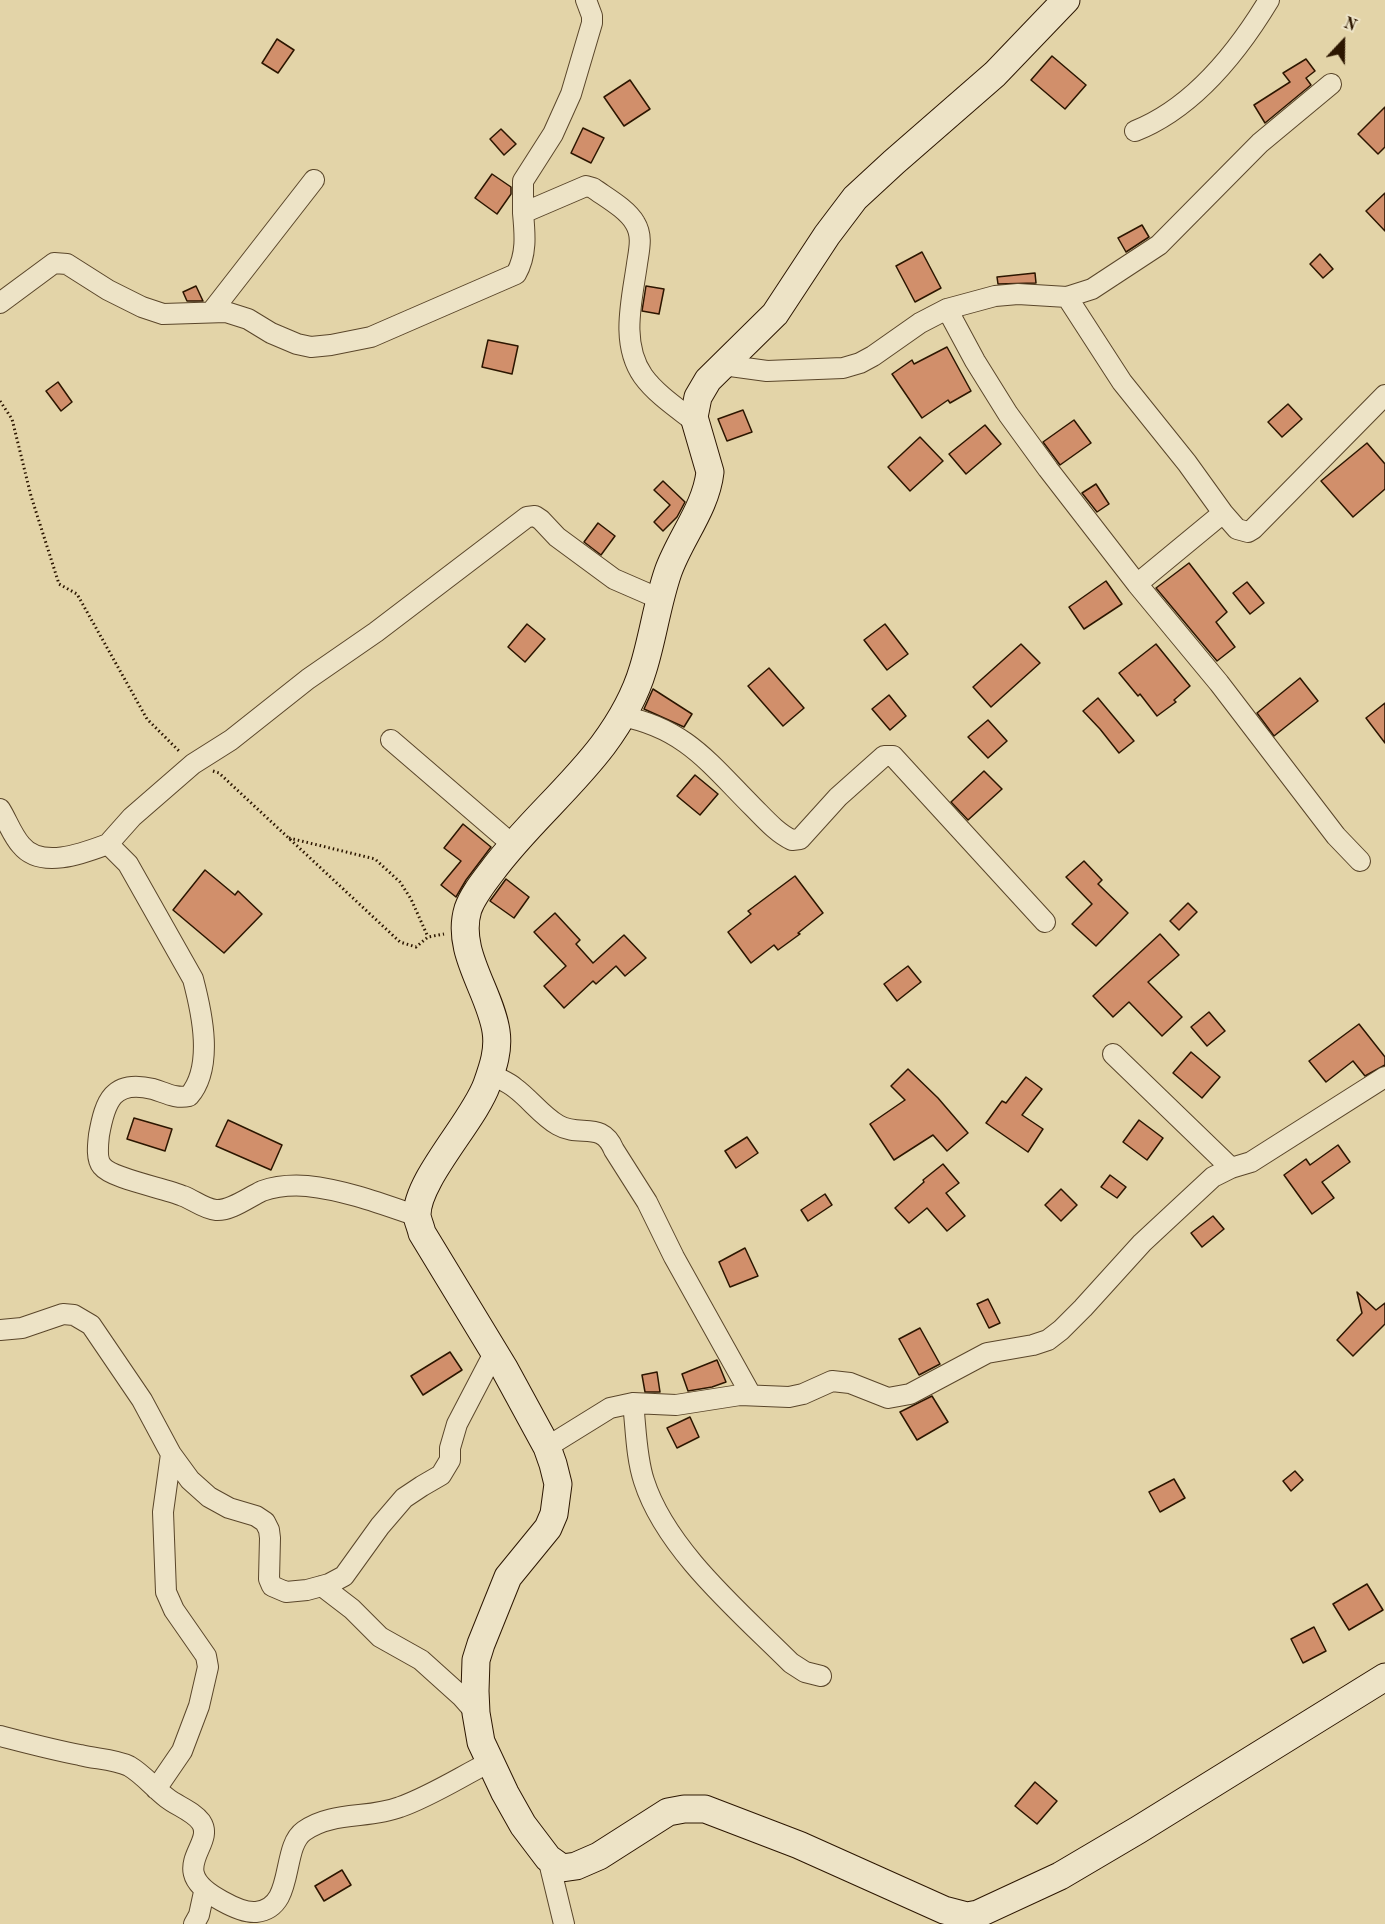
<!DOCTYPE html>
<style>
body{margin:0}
#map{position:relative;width:1385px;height:1924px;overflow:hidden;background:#e3d4a8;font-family:"Old Standard TT",serif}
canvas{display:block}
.north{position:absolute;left:1313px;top:12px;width:60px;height:60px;-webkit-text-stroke:4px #ede3c6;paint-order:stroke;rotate:22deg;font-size:16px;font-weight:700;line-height:24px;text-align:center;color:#2c1600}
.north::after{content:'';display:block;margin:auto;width:21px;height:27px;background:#2c1600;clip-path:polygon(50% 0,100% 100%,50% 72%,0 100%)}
</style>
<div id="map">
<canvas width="1385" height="1924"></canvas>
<div class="north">N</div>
</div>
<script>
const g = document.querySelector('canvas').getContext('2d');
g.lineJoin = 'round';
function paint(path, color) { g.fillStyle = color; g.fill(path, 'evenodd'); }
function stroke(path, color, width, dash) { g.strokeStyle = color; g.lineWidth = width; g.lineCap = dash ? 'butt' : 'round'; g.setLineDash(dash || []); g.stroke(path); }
const building = new Path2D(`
 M277 39 294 50 278 73 262 63Z
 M1052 56 1086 85 1065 109 1031 80Z
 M1306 59 1315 71 1306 78 1311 85 1265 123 1254 105 1290 82 1283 73Z
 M630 80 650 109 624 126 604 97Z
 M1385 107V147L1378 154 1358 134Z
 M583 128 604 138 591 163 571 153Z
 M501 129 516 144 504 155 490 139Z
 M492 174 511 187V194L497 214 475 198Z
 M1385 193V231L1366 211Z
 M1142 225 1149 237 1126 252 1118 238Z
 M922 252 941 288 915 302 896 266Z
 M1320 254 1333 269 1323 278 1310 264Z
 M1035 273 1036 283 998 284 997 277Z
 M196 286 203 301H187L183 292Z
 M646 286 664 289 659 314 642 311Z
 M488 340 518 346 512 374 482 367Z
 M947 347 971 391 950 403 948 400 922 418 892 374 912 360 914 364Z
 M58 382 72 402 61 411 46 391Z
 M1288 404 1302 419 1282 437 1268 422Z
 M743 410 752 432 727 441 718 419Z
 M1074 420 1091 443 1060 465 1043 442Z
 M985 425 1001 444 966 474 949 454Z
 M920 437 943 461 910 491 888 467Z
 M1367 443 1385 464V489L1353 517 1321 481Z
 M663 481 685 502 677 517 663 531 654 522 670 505 654 490Z
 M1096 484 1109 504 1097 512 1082 493Z
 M598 523 615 536 601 555 584 542Z
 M1189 563 1227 612 1216 622 1235 647 1217 661 1156 588Z
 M1106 581 1122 604 1084 629 1069 607Z
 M1247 582 1264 603 1250 614 1233 593Z
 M527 624 545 639 525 662 508 647Z
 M885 624 908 654 887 670 864 640Z
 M1021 644 1040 663 991 707 973 687Z
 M1156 644 1190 686 1174 700 1176 702 1157 716 1140 694 1138 696 1119 673Z
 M769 668 804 708 783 726 748 686Z
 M1300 678 1318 701 1274 736 1257 713Z
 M653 689 692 714 684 727 644 709Z
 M889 695 906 716 890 730 872 709Z
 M1098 698 1134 741 1119 753 1100 729 1083 711Z
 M1385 703V743L1366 718Z
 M988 720 1007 741 988 758 968 737Z
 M984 771 1002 789 968 820 951 802Z
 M695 775 718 794 700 815 677 796Z
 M463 824 491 847 466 880 456 897 441 885 461 861 444 848Z
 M1084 861 1102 880 1098 884 1128 913 1096 946 1072 924 1092 904 1066 877Z
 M205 870 235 895 238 891 262 914 224 953 173 910Z
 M795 876 823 913 798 933 800 934 778 950 774 945 751 963 728 932 751 914 748 911Z
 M506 879 529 897 514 918 490 901Z
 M1188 903 1197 912 1179 930 1170 921Z
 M555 913 580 940 576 944 593 963 624 935 646 958 625 976 616 966 596 984 593 981 564 1008 544 986 566 966 534 932Z
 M1160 934 1179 955 1148 982 1182 1017 1162 1036 1129 1002 1113 1017 1093 996Z
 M908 966 921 982 897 1001 884 984Z
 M1209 1012 1225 1031 1207 1046 1191 1027Z
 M1359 1024 1385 1057V1065L1365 1076 1353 1061 1326 1082 1309 1061Z
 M1191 1052 1220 1077 1202 1098 1173 1073Z
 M908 1069 938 1098 968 1133 947 1151 933 1135 894 1160 870 1124 905 1100 891 1086Z
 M1026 1077 1042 1089 1022 1115 1043 1129 1028 1152 986 1123 1002 1101 1006 1103Z
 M134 1118 172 1129 165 1151 127 1139Z
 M228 1120 282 1145 271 1170 216 1146Z
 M1139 1120 1163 1138 1147 1160 1123 1142Z
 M747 1137 758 1153 736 1168 725 1151Z
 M1338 1145 1350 1162 1322 1182 1334 1198 1312 1214 1284 1175 1306 1159 1310 1165Z
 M943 1164 959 1183 946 1193 965 1216 947 1231 927 1208 909 1223 895 1208 924 1182 923 1180Z
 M1110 1175 1126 1187 1117 1198 1101 1187Z
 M1061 1189 1077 1205 1061 1221 1045 1205Z
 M825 1194 832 1205 808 1221 801 1210Z
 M1213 1216 1224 1229 1202 1247 1191 1233Z
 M745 1248 758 1276 730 1287 719 1262Z
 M1357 1292 1376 1310 1385 1303V1324L1353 1356 1337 1340 1362 1313Z
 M988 1299 1000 1323 989 1328 977 1304Z
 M920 1328 940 1364 919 1375 899 1339Z
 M450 1352 462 1370 423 1395 411 1376Z
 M717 1360 726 1382 712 1387 688 1391 682 1374Z
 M657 1372 660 1392H645L642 1375Z
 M932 1396 948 1422 917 1440 900 1412Z
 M690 1417 699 1437 677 1448 667 1428Z
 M1295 1471 1303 1480 1291 1491 1283 1481Z
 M1174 1479 1185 1498 1160 1512 1149 1492Z
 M1367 1584 1383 1610 1349 1630 1333 1604Z
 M1314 1627 1326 1651 1303 1663 1291 1639Z
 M1035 1782 1057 1801 1037 1824 1015 1806Z
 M342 1870 351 1885 324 1901 315 1886Z`);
const path = new Path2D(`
 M0 401 12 419 31 496 59 584 77 594 147 719 180 752
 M213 771 219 773 400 942 416 947 428 937 444 934
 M289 838 375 859 400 882 411 899 428 937`);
const street = new Path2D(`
 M1135 131C1193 108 1237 53 1269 0
 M523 213V181L553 134 571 94 592 23V16L586 0
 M1067 297 1122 382 1187 463 1223 513 1237 529 1248 532 1253 529 1385 395
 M0 303 54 263 67 264 108 290 142 307 163 314 226 312 248 319 271 333 297 344 311 347 331 345 371 337 516 274C527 255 525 234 523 213L586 186 593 188C607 198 627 209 635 223 643 236 639 250 637 264 632 300 620 343 643 376 656 394 677 408 695 422
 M947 309 975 361 1008 414 1048 469 1137 584 1219 683 1336 836 1360 861
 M212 311 314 180
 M723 365 767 371 843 368 860 363 873 356 920 323 947 309 995 296 1018 294 1067 297 1092 289 1159 245 1260 143 1331 84
 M1137 584 1223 513
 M621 716C685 728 710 764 753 807 765 819 777 833 792 840L800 839 838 797 884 756H893L1045 922
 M391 740 513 845
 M0 809C7 820 12 835 21 845 41 870 84 853 108 844
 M1113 1054 1231 1168
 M491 1074C499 1079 508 1082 515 1088 530 1099 542 1116 558 1125 580 1138 602 1120 614 1150L647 1202 674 1257 751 1395
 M417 1216C382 1204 345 1190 307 1186 293 1185 276 1186 262 1191 249 1197 231 1211 216 1210 204 1209 194 1200 183 1196 165 1188 112 1179 102 1166 96 1159 98 1144 99 1135 105 1101 113 1079 153 1089 166 1093 176 1099 189 1096 214 1067 202 1013 193 979L128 864 108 844 132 817 193 764 231 740 308 679 376 632 527 517 535 516 541 520 557 537 614 579 660 599
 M0 1330 22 1328 63 1314 74 1315 91 1325 142 1400 171 1454 190 1480 209 1497 229 1508 256 1516 265 1522 269 1530 270 1538 269 1579 272 1586 286 1592 307 1590 329 1584 344 1576 380 1526 404 1498 422 1486 441 1475 450 1460V1448L457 1424 494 1353
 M633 1403C636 1428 636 1457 644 1481 666 1550 740 1612 791 1663L805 1672 821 1676
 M547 1447 610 1408 633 1403 676 1405 740 1395 789 1397 803 1394 832 1381 850 1383 888 1398 910 1394 987 1353 1033 1345 1048 1340 1061 1330 1083 1308 1142 1243 1213 1177 1231 1168 1251 1162 1385 1077
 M322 1586 352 1609 380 1637 421 1660 461 1696 476 1713
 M0 1736C27 1743 53 1750 80 1755 95 1759 114 1759 129 1766 143 1774 154 1788 167 1798 177 1806 193 1811 201 1822 217 1846 162 1869 222 1901 231 1906 245 1913 256 1912 296 1908 280 1848 304 1831 332 1811 369 1819 400 1807 431 1796 460 1777 490 1762
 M156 1789 182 1751 199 1706 208 1667 206 1656 174 1610 166 1592 163 1512 171 1454
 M548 1858 564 1924
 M194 1924 199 1915 204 1892`);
const secondary = new Path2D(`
 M1066 0 995 74 894 162 855 198 827 235 775 314 708 380 698 397 694 417 710 472C706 508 680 538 668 572 657 604 653 637 643 669 635 696 620 722 603 745 569 790 525 826 492 871 483 883 473 895 468 909 455 951 490 991 496 1031 499 1050 493 1067 487 1084 474 1121 416 1180 417 1216 418 1221 421 1228 422 1233L504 1368 547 1447 553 1464 558 1484 554 1514 548 1528 508 1577 481 1644 476 1660 475 1691 476 1713 481 1742 505 1793 523 1825 548 1858 562 1868 576 1866 599 1856 668 1812 684 1809H705L799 1845 944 1910 967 1916 978 1914 1060 1876 1138 1830 1385 1677`);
paint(building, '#d18f6b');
stroke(building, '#2c1600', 1.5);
stroke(street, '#5a462a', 22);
stroke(secondary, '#2c1600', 29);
stroke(path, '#2c1600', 3, [1.5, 3]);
stroke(street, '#ede3c6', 20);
stroke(secondary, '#ede3c6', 27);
</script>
